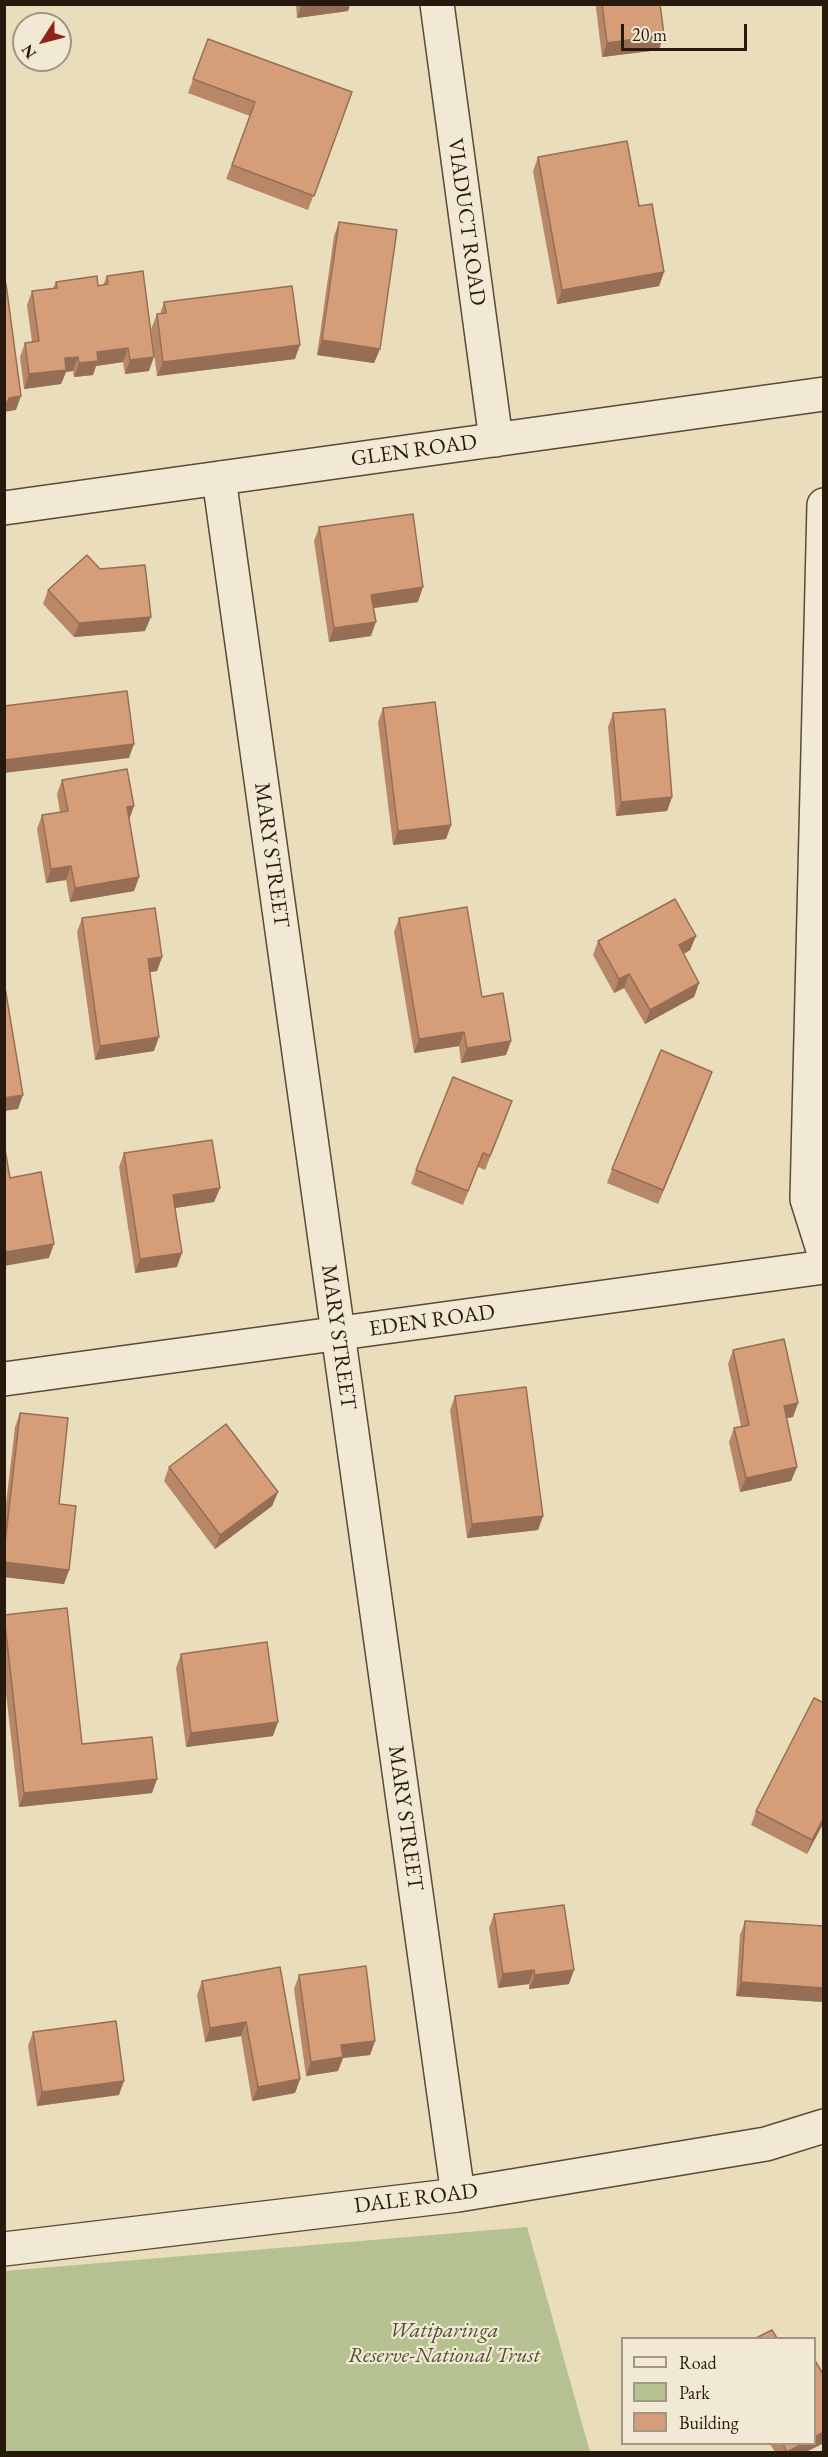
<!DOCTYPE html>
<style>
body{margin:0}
#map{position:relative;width:828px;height:2457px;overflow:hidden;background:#eaddbc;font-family:"EB Garamond",serif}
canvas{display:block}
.frame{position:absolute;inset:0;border:6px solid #271a0c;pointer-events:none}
.legend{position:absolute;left:621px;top:2337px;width:195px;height:108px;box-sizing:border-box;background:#f1e9d3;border:2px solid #a09683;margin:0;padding:8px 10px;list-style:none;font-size:18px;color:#271a0c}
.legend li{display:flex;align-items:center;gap:12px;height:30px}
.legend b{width:30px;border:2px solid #a09683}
.north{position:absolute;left:12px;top:12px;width:60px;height:60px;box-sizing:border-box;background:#f1e9d3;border:2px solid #a09683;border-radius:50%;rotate:234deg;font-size:16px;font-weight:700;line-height:24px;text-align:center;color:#271a0c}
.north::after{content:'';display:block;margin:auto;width:21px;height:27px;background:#8f2418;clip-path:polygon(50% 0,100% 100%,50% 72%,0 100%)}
.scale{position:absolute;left:621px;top:24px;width:126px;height:27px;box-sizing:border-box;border:3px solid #271a0c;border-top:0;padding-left:8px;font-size:18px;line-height:21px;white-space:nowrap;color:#271a0c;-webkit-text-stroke:4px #f1e9d3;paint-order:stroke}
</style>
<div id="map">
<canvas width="828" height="2457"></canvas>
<div class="frame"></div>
<ul class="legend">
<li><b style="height:8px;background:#f1e9d3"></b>Road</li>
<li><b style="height:16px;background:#b6c191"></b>Park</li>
<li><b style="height:16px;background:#d69d79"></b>Building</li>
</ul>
<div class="north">N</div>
<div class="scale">20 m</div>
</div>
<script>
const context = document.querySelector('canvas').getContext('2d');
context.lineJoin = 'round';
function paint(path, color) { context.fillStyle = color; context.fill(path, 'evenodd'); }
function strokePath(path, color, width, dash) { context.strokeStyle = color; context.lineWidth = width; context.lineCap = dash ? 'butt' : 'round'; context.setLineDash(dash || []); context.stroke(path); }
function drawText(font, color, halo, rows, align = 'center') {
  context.font = font + ' "EB Garamond",serif'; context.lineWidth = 4.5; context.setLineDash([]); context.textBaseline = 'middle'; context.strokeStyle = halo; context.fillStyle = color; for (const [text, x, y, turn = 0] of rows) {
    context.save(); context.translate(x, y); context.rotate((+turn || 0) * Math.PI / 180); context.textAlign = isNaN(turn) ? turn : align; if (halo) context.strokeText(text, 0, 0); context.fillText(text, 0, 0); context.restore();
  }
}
paint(new Path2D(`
 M 527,2227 L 590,2452 L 5,2452 L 5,2271 Z`), '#b6c191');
const street = new Path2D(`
 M 437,4 L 496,440
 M 219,478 L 458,2195
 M 824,505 L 807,1199 L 824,1253
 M 4,508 L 824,394
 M 4,1379 L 824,1267
 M 4,2249 L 458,2195 L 766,2144 L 824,2126`);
strokePath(street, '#584b38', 36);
strokePath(street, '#f1e9d3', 33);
paint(new Path2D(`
 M 296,4 L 350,4 L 348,11 L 297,18 Z
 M 597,4 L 660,4 L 659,50 L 602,57 L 596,8 Z
 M 208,39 L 352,92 L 308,210 L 226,179 L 250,116 L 188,93 Z
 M 538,157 L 639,206 L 664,272 L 659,286 L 557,304 L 533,171 Z
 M 339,222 L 380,349 L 374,363 L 317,355 L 334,236 Z
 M 107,276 L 149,371 L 125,374 L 123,362 L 96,366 L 93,375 L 74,377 L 73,371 L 66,372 L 61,384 L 24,389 L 20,357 L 25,343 L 32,342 L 27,305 L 32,291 L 53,288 L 56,282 L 98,286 L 103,285 Z
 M 164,302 L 295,359 L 157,376 L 151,329 L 157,314 L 160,314 Z
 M 319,527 L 418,602 L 373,608 L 371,636 L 329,642 L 314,541 Z
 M 48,590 L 145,631 L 74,637 L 43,604 Z
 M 383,708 L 451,825 L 446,839 L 393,845 L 378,722 Z
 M 613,713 L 672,797 L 667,811 L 616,816 L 608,727 Z
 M 62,780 L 129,819 L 139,877 L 134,891 L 70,902 L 66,880 L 46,883 L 37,829 L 42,815 L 60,812 L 57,794 Z
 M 82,918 L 162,957 L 157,971 L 150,972 L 154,1051 L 95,1060 L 77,932 Z
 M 399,918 L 482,997 L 511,1041 L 506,1055 L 461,1063 L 459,1046 L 414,1053 L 394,932 Z
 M 696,936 L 690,950 L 684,954 L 699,983 L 694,997 L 645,1024 L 624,988 L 614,993 L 593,955 L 598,941 Z
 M 712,1072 L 658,1204 L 607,1183 L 612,1169 Z
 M 507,1115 L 485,1170 L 478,1167 L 463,1205 L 411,1184 L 416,1170 Z
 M 124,1153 L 220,1188 L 214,1202 L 175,1208 L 177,1267 L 135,1273 L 119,1167 Z
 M 733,1350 L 798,1403 L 793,1417 L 786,1418 L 797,1467 L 791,1481 L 740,1492 L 729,1442 L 734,1428 L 741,1426 L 728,1364 Z
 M 455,1396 L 543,1516 L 538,1530 L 467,1538 L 450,1410 Z
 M 20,1413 L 59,1504 L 69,1570 L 64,1584 L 4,1577 L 4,1521 L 15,1427 Z
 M 169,1467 L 278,1492 L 272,1506 L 215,1549 L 164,1481 Z
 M 4,1615 L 82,1744 L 157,1779 L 152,1793 L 19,1807 L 4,1676 Z
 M 181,1654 L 273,1736 L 186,1747 L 176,1668 Z
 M 756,1811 L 824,1822 L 807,1854 L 751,1825 Z
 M 494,1914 L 569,1984 L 529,1989 L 529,1984 L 498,1988 L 489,1928 Z
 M 745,1921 L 824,1926 L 824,2002 L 736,1996 L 740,1935 Z
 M 280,1967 L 300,2079 L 295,2093 L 252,2101 L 241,2036 L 205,2042 L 197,1995 L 202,1981 Z
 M 299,1975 L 375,2041 L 370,2055 L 343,2058 L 338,2071 L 306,2076 L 294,1989 Z
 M 33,2032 L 119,2095 L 37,2106 L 28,2046 Z
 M 770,2444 L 814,2444 L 806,2452 L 775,2452 Z`), '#b88768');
paint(new Path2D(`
 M 302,4 L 350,4 L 348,11 L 297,18 Z
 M 664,35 L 659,50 L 602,57 L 607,43 Z
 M 664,272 L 659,286 L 557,304 L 562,290 Z
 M 322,340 L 380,349 L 374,363 L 317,355 Z
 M 300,345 L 295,359 L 157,376 L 163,362 Z
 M 128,348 L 123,362 L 96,366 L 93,375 L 74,377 L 79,363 L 97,352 Z
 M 78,357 L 73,371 L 66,372 L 61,384 L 24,389 L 29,374 L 65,358 Z
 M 154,357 L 149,371 L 125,374 L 130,360 Z
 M 21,396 L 16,410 L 4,412 L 9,398 Z
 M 423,587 L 418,602 L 366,609 L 371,595 Z
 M 151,617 L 145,631 L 74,637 L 79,623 Z
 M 376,622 L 371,636 L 329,642 L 334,628 Z
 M 134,744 L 129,758 L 4,773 L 4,760 Z
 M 672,797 L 667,811 L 616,816 L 621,802 Z
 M 134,806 L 129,820 L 127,807 Z
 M 451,825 L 446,839 L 393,845 L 398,831 Z
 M 71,866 L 66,880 L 46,883 L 51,869 Z
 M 139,877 L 134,891 L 70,902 L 75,888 Z
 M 696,936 L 690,950 L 674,959 L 679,945 Z
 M 162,957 L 157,971 L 143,973 L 148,959 Z
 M 629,974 L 624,988 L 614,993 L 619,979 Z
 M 699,983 L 694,997 L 645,1024 L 650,1010 Z
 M 464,1032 L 459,1046 L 414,1053 L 419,1039 Z
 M 159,1037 L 154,1051 L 95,1060 L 100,1046 Z
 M 511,1041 L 506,1055 L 461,1063 L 467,1048 Z
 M 712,1072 L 707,1086 L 658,1204 L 663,1190 Z
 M 23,1095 L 18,1109 L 4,1111 L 4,1098 Z
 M 220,1188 L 214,1202 L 168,1209 L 173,1195 Z
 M 54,1244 L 49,1258 L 4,1266 L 4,1256 L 6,1252 Z
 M 182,1253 L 177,1267 L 135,1273 L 140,1259 Z
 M 798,1403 L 793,1417 L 778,1420 L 784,1406 Z
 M 797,1467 L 791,1481 L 740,1492 L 746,1478 Z
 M 278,1492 L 272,1506 L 215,1549 L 220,1535 Z
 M 543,1516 L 538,1530 L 467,1538 L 472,1524 Z
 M 4,1562 L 69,1570 L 64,1584 L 4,1577 Z
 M 278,1722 L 273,1736 L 186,1747 L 191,1733 Z
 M 157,1779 L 152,1793 L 19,1807 L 24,1793 Z
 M 824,1817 L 824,1822 L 807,1854 L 812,1840 Z
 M 534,1970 L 529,1984 L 498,1988 L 503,1974 Z
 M 574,1970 L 569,1984 L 529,1989 L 535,1975 Z
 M 741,1982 L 824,1988 L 824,2002 L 736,1996 Z
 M 246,2022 L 241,2036 L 205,2042 L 210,2028 Z
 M 375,2041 L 370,2055 L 343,2058 L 338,2071 L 306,2076 L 311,2062 L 341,2045 Z
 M 300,2079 L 295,2093 L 252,2101 L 258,2087 Z
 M 124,2081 L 119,2095 L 37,2106 L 42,2092 Z
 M 824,2432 L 824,2443 L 806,2452 L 787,2452 L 802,2444 L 814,2444 L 814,2437 Z`), '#966e55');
const building = new Path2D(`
 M 602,4 L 660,4 L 664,35 L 607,43 Z
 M 208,39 L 352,92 L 314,196 L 232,165 L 255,102 L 193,79 Z
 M 627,141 L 639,206 L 652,204 L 664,272 L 562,290 L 538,157 Z
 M 339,222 L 397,230 L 380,349 L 322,340 Z
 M 143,271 L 154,357 L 130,360 L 128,348 L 97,352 L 98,361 L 79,363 L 78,357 L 65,358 L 66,370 L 29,374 L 25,343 L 39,341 L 32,291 L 57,288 L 56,282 L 97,276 L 98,286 L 108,284 L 107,276 Z
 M 4,284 L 6,284 L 21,396 L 9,398 L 4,410 Z
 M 292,286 L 300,345 L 163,362 L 157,314 L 166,313 L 164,302 Z
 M 413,514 L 423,587 L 371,595 L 376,622 L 334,628 L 319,527 Z
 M 87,555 L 100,569 L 145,565 L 151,617 L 79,623 L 48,590 Z
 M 127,691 L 134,744 L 4,760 L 4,706 Z
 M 435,702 L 451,825 L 398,831 L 383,708 Z
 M 665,709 L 672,797 L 621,802 L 613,713 Z
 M 127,769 L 134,806 L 127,807 L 139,877 L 75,888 L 71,866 L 51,869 L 42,815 L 68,811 L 62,780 Z
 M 675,899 L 696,936 L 679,945 L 699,983 L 650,1010 L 629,974 L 619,979 L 598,941 Z
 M 467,907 L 482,997 L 503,993 L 511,1041 L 467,1048 L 464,1032 L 419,1039 L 399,918 Z
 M 155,908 L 162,957 L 148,959 L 159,1037 L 100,1046 L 82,918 Z
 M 4,981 L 23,1095 L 4,1098 Z
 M 661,1050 L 712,1072 L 663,1190 L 612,1169 Z
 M 453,1077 L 512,1101 L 490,1156 L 483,1153 L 468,1191 L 416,1170 Z
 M 212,1140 L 220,1188 L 173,1195 L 182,1253 L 140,1259 L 124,1153 Z
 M 4,1144 L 10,1178 L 41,1172 L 54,1244 L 6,1252 L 4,1245 Z
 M 784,1339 L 798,1403 L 784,1406 L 797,1467 L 746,1478 L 734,1428 L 749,1425 L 733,1350 Z
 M 526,1387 L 543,1516 L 472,1524 L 455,1396 Z
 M 20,1413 L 68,1418 L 59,1504 L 76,1506 L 69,1570 L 4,1562 L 4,1552 Z
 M 226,1424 L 278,1492 L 220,1535 L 169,1467 Z
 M 67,1608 L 82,1744 L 152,1737 L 157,1779 L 24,1793 L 4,1615 Z
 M 267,1642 L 278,1722 L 191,1733 L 181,1654 Z
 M 814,1698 L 824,1703 L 824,1817 L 812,1840 L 756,1811 Z
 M 564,1905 L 574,1970 L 535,1975 L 534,1970 L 503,1974 L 494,1914 Z
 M 745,1921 L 824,1926 L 824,1988 L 741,1982 Z
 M 366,1966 L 375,2041 L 341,2045 L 343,2057 L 311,2062 L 299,1975 Z
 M 280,1967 L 300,2079 L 258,2087 L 246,2022 L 210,2028 L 202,1981 Z
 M 116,2021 L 124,2081 L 42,2092 L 33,2032 Z
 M 772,2330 L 777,2338 L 756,2338 Z
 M 814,2359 L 824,2376 L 824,2432 L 814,2437 Z
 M 783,2444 L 802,2444 L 787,2452 Z`);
paint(building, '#d69d79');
strokePath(building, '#966e55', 1.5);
drawText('22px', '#271a0c', '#f1e9d3', [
 ["VIADUCT ROAD",466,222,82],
 ["GLEN ROAD",414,451,-8],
 ["MARY STREET",271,855,82],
 ["EDEN ROAD",432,1321,-8],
 ["MARY STREET",338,1337,82],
 ["MARY STREET",405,1818,82],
 ["DALE ROAD",416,2199,-7]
]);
drawText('italic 22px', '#524c34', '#f1e9d3', [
 ["Watiparinga",444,2331],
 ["Reserve-National Trust",444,2356]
]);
</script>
